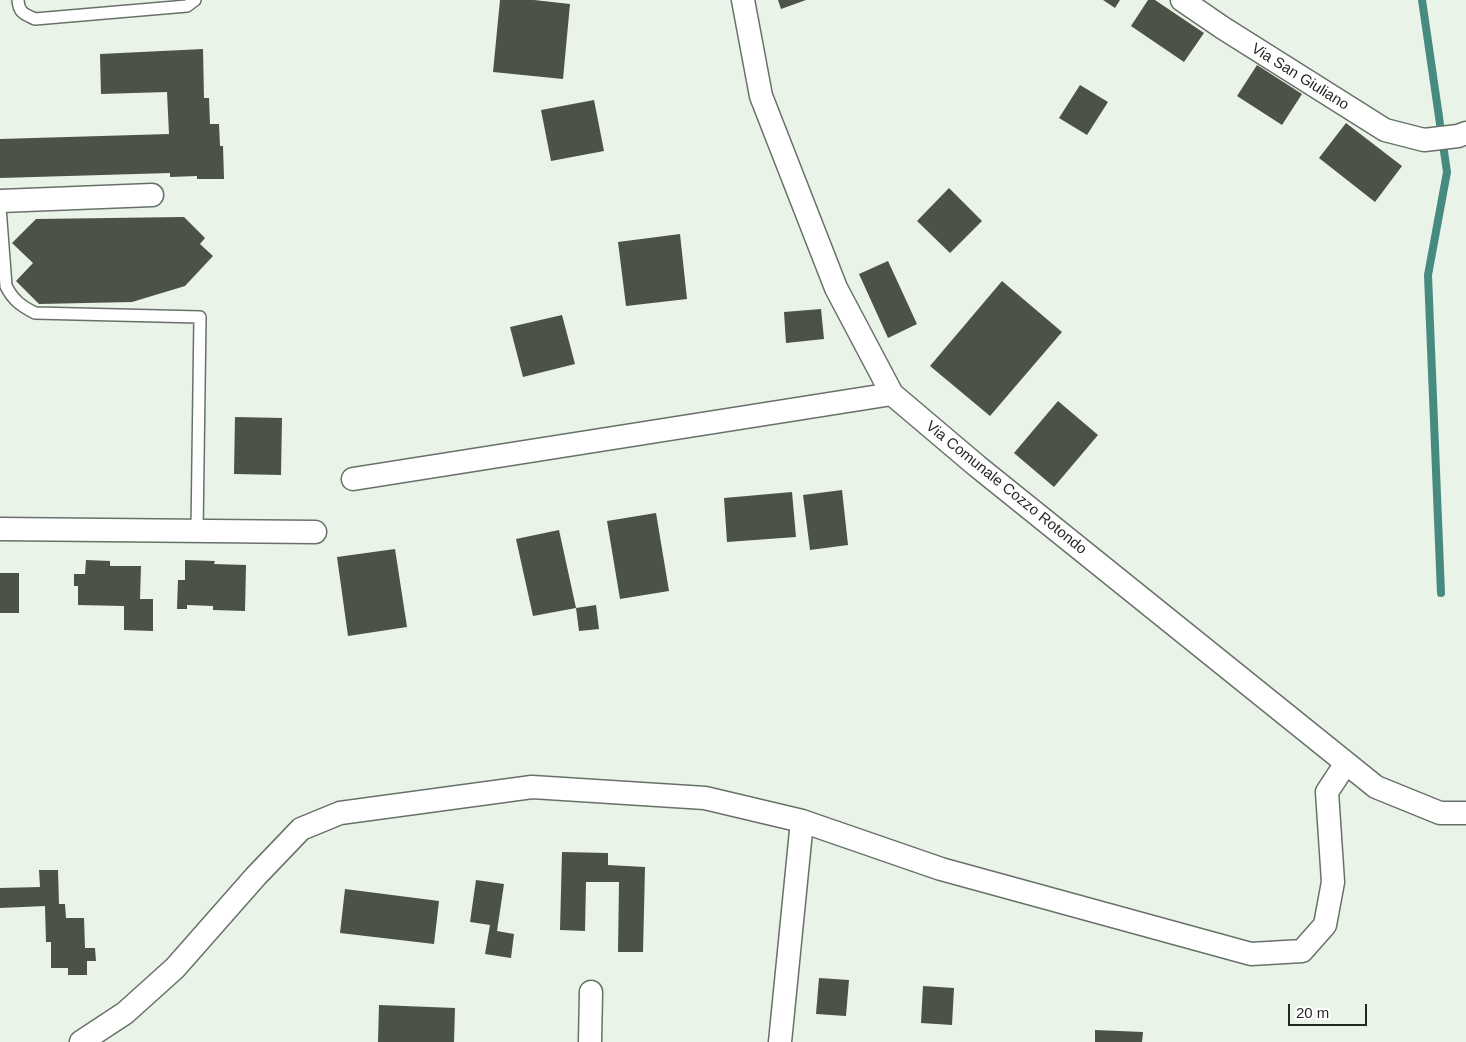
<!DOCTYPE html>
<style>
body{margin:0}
#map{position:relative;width:1466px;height:1042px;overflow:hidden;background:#e9f3e8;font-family:Arial,sans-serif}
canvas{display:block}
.scale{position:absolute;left:1288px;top:1004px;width:79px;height:22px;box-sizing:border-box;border:2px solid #242824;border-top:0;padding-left:6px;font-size:15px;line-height:18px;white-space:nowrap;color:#242824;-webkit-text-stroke:4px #fff;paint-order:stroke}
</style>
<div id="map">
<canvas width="1466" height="1042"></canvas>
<div class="scale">20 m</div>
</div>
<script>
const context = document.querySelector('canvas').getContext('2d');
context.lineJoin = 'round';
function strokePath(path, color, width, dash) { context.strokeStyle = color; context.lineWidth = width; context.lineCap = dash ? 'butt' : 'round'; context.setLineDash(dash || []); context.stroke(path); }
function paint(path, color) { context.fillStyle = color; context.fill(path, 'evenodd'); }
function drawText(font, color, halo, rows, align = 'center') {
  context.font = font + ' Arial,sans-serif'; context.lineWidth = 5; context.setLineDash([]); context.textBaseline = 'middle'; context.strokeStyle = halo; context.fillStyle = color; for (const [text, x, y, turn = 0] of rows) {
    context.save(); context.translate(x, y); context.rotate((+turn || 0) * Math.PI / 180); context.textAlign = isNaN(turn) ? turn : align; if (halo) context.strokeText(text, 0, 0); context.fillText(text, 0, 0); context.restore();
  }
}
strokePath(new Path2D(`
 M 1422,0 L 1447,172 L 1428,275 L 1441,593`), '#478b80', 8);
paint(new Path2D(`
 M 500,0 L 534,0 L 570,4 L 563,79 L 493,72 Z
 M 778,0 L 806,0 L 781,9 Z
 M 1103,0 L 1120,0 L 1115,8 Z
 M 1148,0 L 1155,0 L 1204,33 L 1184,62 L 1131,26 Z
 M 203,49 L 204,98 L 209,98 L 210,124 L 219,124 L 220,146 L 223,146 L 224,179 L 197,179 L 197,176 L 170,177 L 170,173 L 0,178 L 0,139 L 169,134 L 167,92 L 101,94 L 100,54 Z
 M 1257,65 L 1302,94 L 1282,125 L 1237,96 Z
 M 1080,85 L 1108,102 L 1087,135 L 1059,118 Z
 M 594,100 L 604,151 L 551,161 L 541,110 Z
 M 1346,123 L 1402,166 L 1375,202 L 1319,158 Z
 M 949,188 L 982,221 L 950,253 L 917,221 Z
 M 184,217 L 205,238 L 200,244 L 213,256 L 185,286 L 132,302 L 39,304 L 16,281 L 33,263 L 12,243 L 36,219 Z
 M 680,234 L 687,299 L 626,306 L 618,242 Z
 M 888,261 L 917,324 L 888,338 L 859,274 Z
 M 1002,281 L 1062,332 L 990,416 L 930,366 Z
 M 821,309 L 824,339 L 786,343 L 784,312 Z
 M 562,315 L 575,364 L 523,377 L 510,327 Z
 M 1058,401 L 1098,435 L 1054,487 L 1014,453 Z
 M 235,417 L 282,418 L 281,475 L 234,474 Z
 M 842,490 L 848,545 L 810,550 L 803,495 Z
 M 792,492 L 796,537 L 727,542 L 724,498 Z
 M 656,513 L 669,591 L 620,599 L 607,521 Z
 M 559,530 L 576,608 L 596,605 L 599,629 L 579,631 L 576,608 L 533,616 L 516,539 Z
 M 395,549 L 407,627 L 348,636 L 337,557 Z
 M 86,560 L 110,561 L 110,566 L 141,566 L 140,599 L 153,599 L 153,631 L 124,630 L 124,606 L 78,605 L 78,586 L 74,586 L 74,574 L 85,574 Z
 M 185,560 L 215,561 L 214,564 L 246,565 L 245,611 L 213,610 L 213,606 L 187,605 L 187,609 L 177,609 L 178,580 L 185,580 Z
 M 0,573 L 19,573 L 19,613 L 0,613 Z
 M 562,852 L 608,853 L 608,865 L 645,867 L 643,952 L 618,952 L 619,882 L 586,882 L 585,931 L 560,930 Z
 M 39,870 L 58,870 L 59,904 L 65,904 L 66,918 L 84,918 L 85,948 L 95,948 L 96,961 L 87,961 L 87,975 L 68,975 L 68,968 L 51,968 L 51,942 L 46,942 L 45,906 L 0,908 L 0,888 L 40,887 Z
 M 476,880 L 504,884 L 497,931 L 514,934 L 511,958 L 485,954 L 490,925 L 470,922 Z
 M 345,889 L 439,901 L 434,944 L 340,933 Z
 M 819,978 L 849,980 L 846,1016 L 816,1014 Z
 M 923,986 L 954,988 L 952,1025 L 921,1023 Z
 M 379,1005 L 455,1008 L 454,1042 L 378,1042 Z
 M 1095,1030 L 1143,1032 L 1142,1042 L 1095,1042 Z`), '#4d5247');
const lane = new Path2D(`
 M 18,0 C 19,13 24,14 35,19 L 187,6 L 195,0
 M 0,207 L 6,286 C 13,300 21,306 35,313 L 200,317 L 197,531`);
const street = new Path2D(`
 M 743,0 L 761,96 L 836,288 L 892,394 L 977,466 L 1376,787 L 1440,813 L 1466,813
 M 1182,0 L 1223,28 L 1385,130 L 1424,140 L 1458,136 L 1466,133
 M 0,201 L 152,195
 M 353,479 L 892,394
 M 0,529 L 315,532
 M 81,1042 L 125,1013 L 175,968 L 256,876 L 301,829 L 340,813 L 532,787 L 705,798 L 802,821 L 941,869 L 1251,954 L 1302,951 L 1325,925 L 1333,882 L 1327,792 L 1346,763
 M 590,1042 L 591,992
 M 780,1042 L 802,821`);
strokePath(lane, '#687168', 14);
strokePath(street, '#687168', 25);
strokePath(lane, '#fff', 11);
strokePath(street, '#fff', 22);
drawText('15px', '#242824', '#fff', [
 ["Via San Giuliano",1300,77,32],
 ["Via Comunale Cozzo Rotondo",1006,488,39]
]);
</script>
